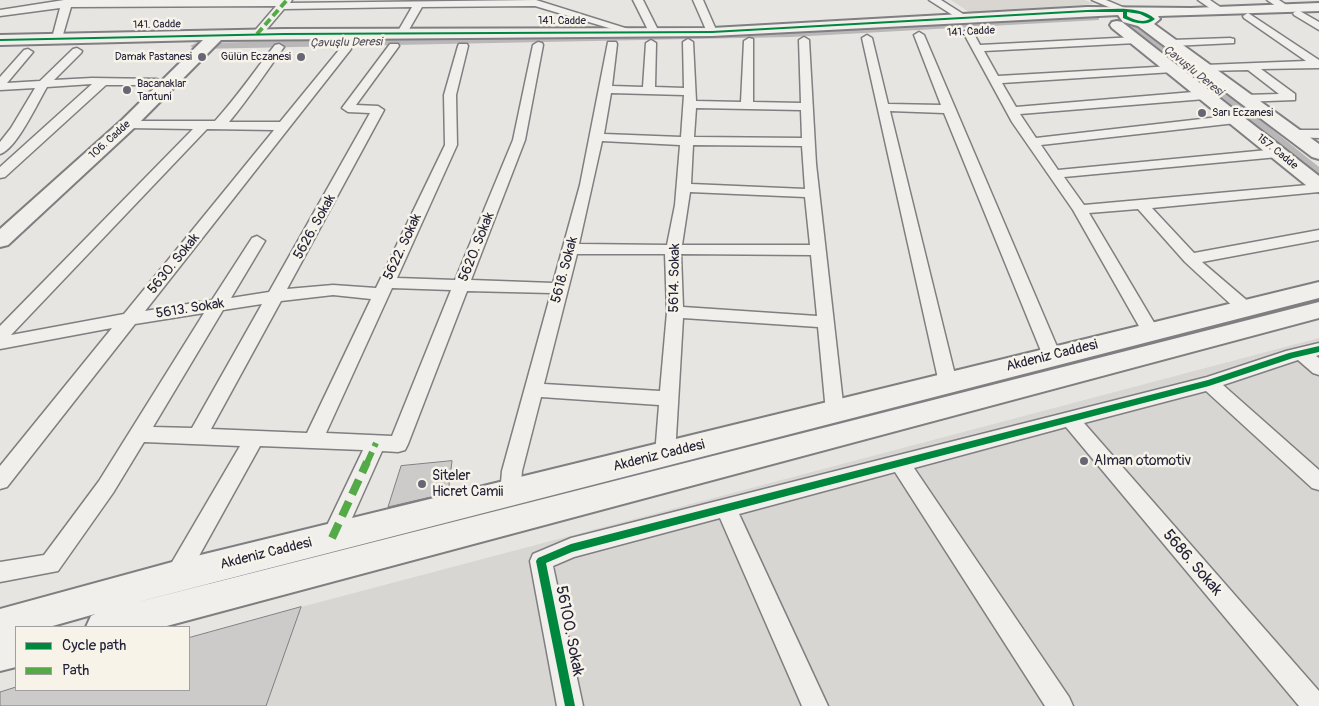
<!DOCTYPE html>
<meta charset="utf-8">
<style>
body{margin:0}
#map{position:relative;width:1319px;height:706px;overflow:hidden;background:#e7e5e1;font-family:Pangolin,sans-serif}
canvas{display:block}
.legend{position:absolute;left:15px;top:626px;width:175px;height:65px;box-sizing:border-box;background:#f7f3e8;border:1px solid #a29fa3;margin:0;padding:6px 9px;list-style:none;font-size:15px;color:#22223b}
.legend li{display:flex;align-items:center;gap:10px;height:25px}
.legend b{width:25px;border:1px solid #a29fa3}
</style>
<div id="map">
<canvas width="1319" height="706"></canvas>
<ul class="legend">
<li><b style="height:6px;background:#00873e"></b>Cycle path</li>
<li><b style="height:6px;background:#53aa46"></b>Path</li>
</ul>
</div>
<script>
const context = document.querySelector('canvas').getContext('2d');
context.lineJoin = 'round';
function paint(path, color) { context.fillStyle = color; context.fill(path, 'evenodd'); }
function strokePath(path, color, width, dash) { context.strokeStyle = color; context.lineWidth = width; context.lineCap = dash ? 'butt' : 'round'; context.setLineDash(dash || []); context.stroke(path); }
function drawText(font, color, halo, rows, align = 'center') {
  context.font = font + ' Pangolin,sans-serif'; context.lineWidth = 5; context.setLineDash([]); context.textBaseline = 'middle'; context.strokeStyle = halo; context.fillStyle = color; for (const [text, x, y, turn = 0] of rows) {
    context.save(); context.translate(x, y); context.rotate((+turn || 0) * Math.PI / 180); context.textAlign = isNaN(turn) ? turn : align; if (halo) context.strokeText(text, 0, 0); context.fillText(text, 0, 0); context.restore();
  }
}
paint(new Path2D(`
 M 1319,338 L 1319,706 L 266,706 L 301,607 Z`), '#d8d6d3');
paint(new Path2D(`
 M 951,0 L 1085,0 L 1094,4 L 972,14 Z`), '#d9d6d2');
paint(new Path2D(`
 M 1095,15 L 1099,16 L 1099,20 L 791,37 L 196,49 L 190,46 L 196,43 L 791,31 Z
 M 1135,25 L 1162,41 L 1319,167 L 1319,178 L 1314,177 L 1154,45 L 1131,30 L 1129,28 Z`), '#bab7b8');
const building = new Path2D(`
 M 452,461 L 448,493 L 388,507 L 401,466 Z
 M 301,607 L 266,706 L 0,706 L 0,692 L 16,687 L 16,690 L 189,690 L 189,638 Z`);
paint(building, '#cdcbc9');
strokePath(building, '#7f7e81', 1);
const street = new Path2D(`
 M 64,0 L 292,0 L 290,3 L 536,0 L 638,32 L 633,35 L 629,34 L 535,6 L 422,7 L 407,33 L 402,36 L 397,33 L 412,7 L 284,9 L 261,36 L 257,37 L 252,34 L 276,6 L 71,7 L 62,38 L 57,41 L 52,38 L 60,8 L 0,16 L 0,10 Z
 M 633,0 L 643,0 L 659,32 L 658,34 L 650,34 Z
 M 693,0 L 703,0 L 717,32 L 716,34 L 708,34 L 707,32 Z
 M 929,0 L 941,0 L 971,19 L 962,21 Z
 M 1092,0 L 1106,0 L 1132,11 L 1123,13 Z
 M 1198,0 L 1210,0 L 1226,11 L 1217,13 Z
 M 1267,0 L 1279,0 L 1291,8 L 1282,10 Z
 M 1298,10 L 1319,22 L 1319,30 L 1294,15 L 1293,13 Z
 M 1248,13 L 1319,60 L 1319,68 L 1261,69 L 1295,94 L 1295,100 L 1241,102 L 1241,96 L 1245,95 L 1279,94 L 1248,70 L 1205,71 L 1199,68 L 1205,65 L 1306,61 L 1244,18 L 1243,16 Z
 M 968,29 L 972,30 L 980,45 L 1136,37 L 1141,40 L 1136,43 L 984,51 L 998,76 L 1173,66 L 1179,69 L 1173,72 L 1002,83 L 1016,107 L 1205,91 L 1211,95 L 1205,99 L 1020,114 L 1036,138 L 1236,115 L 1242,119 L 1236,123 L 1041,145 L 1058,170 L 1278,149 L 1285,153 L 1278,157 L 1064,177 L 1084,205 L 1319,184 L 1319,192 L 1152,208 L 1194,253 L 1319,230 L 1319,240 L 1202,262 L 1250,303 L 1252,307 L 1250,311 L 1238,311 L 1185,262 L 1138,209 L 1089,213 L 1159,331 L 1156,335 L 1144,335 L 1073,210 L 1012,122 L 963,32 Z
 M 919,32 L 924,35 L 1061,356 L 1058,360 L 1052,362 L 1046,360 L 1043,356 L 944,113 L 890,111 L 957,383 L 954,388 L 948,390 L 942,388 L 939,383 L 862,38 L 867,35 L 872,38 L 888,104 L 941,105 L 914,35 Z
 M 804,37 L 809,40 L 816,164 L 844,412 L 842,417 L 835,419 L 828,417 L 826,412 L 818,327 L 683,318 L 675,455 L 672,461 L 665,463 L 658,461 L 655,455 L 659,405 L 541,397 L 522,471 L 520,494 L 517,500 L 510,503 L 503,500 L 500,494 L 502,471 L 551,293 L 467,291 L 408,444 L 405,450 L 398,452 L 382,451 L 340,545 L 332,548 L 324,545 L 321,538 L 363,450 L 260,446 L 184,583 L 176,586 L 168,583 L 165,576 L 168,569 L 240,446 L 144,442 L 113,493 L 58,571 L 0,582 L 0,562 L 44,555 L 99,481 L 204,313 L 135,324 L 7,487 L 0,489 L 0,466 L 112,328 L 0,349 L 0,326 L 193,129 L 128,128 L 122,124 L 124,121 L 215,121 C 237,97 255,70 275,45 L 279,44 L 284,47 C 266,72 249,98 229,122 L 280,122 L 343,45 L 351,45 L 351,49 L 145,311 L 212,300 L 252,238 L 257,236 L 265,241 L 231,298 L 269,292 L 370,113 L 348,112 L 342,108 L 390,44 L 398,44 L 399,46 L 356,105 L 378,106 L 384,110 L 287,289 L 333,285 L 376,288 L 445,145 L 444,95 L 458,46 L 459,44 L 467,44 L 468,46 L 456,95 L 457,145 L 397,278 L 455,280 L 513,140 L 533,45 L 538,42 L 542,43 L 543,45 L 525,140 L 471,280 L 553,283 L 580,185 L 608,42 L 616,42 L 617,44 L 612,86 L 643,87 L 646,43 L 651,40 L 656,43 L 655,87 L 684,88 L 683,42 L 688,39 L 693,42 L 696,101 L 741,102 L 744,41 L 749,38 L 753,39 L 753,102 L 801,103 L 799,40 ZM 611,93 L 684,95 L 681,137 L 604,134 ZM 696,108 L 801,110 L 802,138 L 694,137 ZM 207,129 L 274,130 L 124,314 L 11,335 ZM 602,141 L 680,145 L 675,205 L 667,245 L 579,244 ZM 693,145 L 802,146 L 805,189 L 691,184 ZM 690,192 L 805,197 L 810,245 L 682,245 ZM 577,254 L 665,254 L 667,312 L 660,391 L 544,384 ZM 681,254 L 811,255 L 817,316 L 683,307 ZM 392,288 L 451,290 L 392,436 L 326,433 ZM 333,295 L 371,299 L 307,433 L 211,429 L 281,301 ZM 262,304 L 192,428 L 153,427 L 223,310 Z
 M 1230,38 L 1234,39 L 1234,43 L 1172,46 L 1167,43 L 1172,40 Z
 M 77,48 L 82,51 L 81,53 L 54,80 L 92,78 L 157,79 L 163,82 L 157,85 L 106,85 L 5,177 L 0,178 L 0,167 L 92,84 L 47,87 C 38,102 16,150 0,154 L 0,142 L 11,128 L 35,88 L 0,90 L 0,77 L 24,50 L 28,49 L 33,52 L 7,83 L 40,81 L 73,49 Z
 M 1294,130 L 1319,130 L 1319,138 L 1290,137 L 1288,134 L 1290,131 Z
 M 1319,343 L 1319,355 L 1316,356 L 1319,358 L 1319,375 L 1313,373 L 1298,360 L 1223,385 L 1319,470 L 1319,490 L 1312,488 L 1206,391 L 1084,423 L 1319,691 L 1319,706 L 1299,706 L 1066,427 L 914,468 L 1069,697 L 1073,706 L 1045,706 L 895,472 L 739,514 L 828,706 L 802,706 L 720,518 L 574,557 L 553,566 L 583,706 L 557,706 L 530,561 L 533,554 L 571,538 L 1207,377 L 1286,351 Z`);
const secondary = new Path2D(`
 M 1319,3 L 1319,11 L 1158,16 L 1160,19 L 1154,24 L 1319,144 L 1319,159 L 1312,157 L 1138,26 L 1123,22 L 1118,15 L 712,36 L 221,40 L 134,128 L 8,245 L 0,247 L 0,229 L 122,120 L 203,40 L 0,45 L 0,35 L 284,29 L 712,28 L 1087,7 L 1191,8 Z
 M 1117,21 L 1122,22 L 1319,176 L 1319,192 L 1312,190 L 1112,28 L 1110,25 L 1112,22 Z
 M 1319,282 L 1319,298 L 130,604 L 1319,302 L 1319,318 L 163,627 L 86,627 L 91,616 L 95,614 L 49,627 L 16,627 L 16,667 L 0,671 L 0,609 L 176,561 Z`);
strokePath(street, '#7f7e81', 3);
strokePath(secondary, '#7f7e81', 4);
paint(street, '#f0efeb');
paint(secondary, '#f0efeb');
strokePath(new Path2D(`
 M 257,34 L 287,0`), '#53aa46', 4, [8, 4]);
strokePath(new Path2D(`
 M 367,463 L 376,443`), '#53aa46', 6, [12, 6]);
strokePath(new Path2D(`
 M 332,538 L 367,462`), '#53aa46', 8, [16, 8]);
paint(new Path2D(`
 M 1087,10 C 1108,10 1138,4 1155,19 C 1146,27 1134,23 1123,18 L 1123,12 L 1087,12 L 712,33 L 284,35 L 0,41 L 0,39 L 284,33 L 712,31 ZM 1127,12 L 1140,14 L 1150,19 C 1142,23 1135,20 1127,16 Z
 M 1319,346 L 1319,352 L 1293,358 L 1209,386 L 572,552 L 546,563 L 575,706 L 565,706 L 536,561 L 538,558 L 571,544 L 1208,380 L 1289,353 Z`), '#00873e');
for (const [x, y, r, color] of [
 [202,57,5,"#676675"],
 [301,57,5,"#676675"],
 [127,90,5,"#676675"],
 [1202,113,5,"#676675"],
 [1084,461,5,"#676675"],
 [422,484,5,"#676675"]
]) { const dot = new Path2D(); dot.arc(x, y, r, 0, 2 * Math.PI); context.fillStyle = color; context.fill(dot); strokePath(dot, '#f7f3e8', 2); }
drawText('11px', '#22223b', '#f7f3e8', [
 ["141. Cadde",562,21],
 ["141. Cadde",157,25,-1],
 ["141. Cadde",971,32,-3],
 ["106. Cadde",110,140,-42],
 ["157. Cadde",1277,152,39]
]);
drawText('11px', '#22223b', '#f7f3e8', [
 ["Damak Pastanesi",192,57],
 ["Gülün Eczanesi",291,57],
 ["Bacanaklar",137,84,"left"],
 ["Tantuni",137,97,"left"],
 ["Sarı Eczanesi",1212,113,"left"]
], 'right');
drawText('italic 12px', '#504f60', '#f7f3e8', [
 ["Çavuşlu Deresi",346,43,-1],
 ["Çavuşlu Deresi",1193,71,39]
]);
drawText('14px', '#22223b', '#f7f3e8', [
 ["5626. Sokak",315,227,-61],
 ["5622. Sokak",403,247,-65],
 ["5620. Sokak",477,247,-68],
 ["5630. Sokak",174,264,-51],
 ["5618. Sokak",565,270,-75],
 ["5614. Sokak",675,278,-89],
 ["5613. Sokak",190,309,-9],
 ["Akdeniz Caddesi",1052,356,-14],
 ["Akdeniz Caddesi",659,456,-14],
 ["Akdeniz Caddesi",266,554,-14]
]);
drawText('14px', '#22223b', '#f7f3e8', [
 ["Alman otomotiv",1094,461],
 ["Siteler",432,476],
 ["Hicret Camii",432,492]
], 'left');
drawText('16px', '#22223b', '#f7f3e8', [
 ["5686. Sokak",1192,563,49],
 ["56100. Sokak",569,631,79]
]);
</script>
